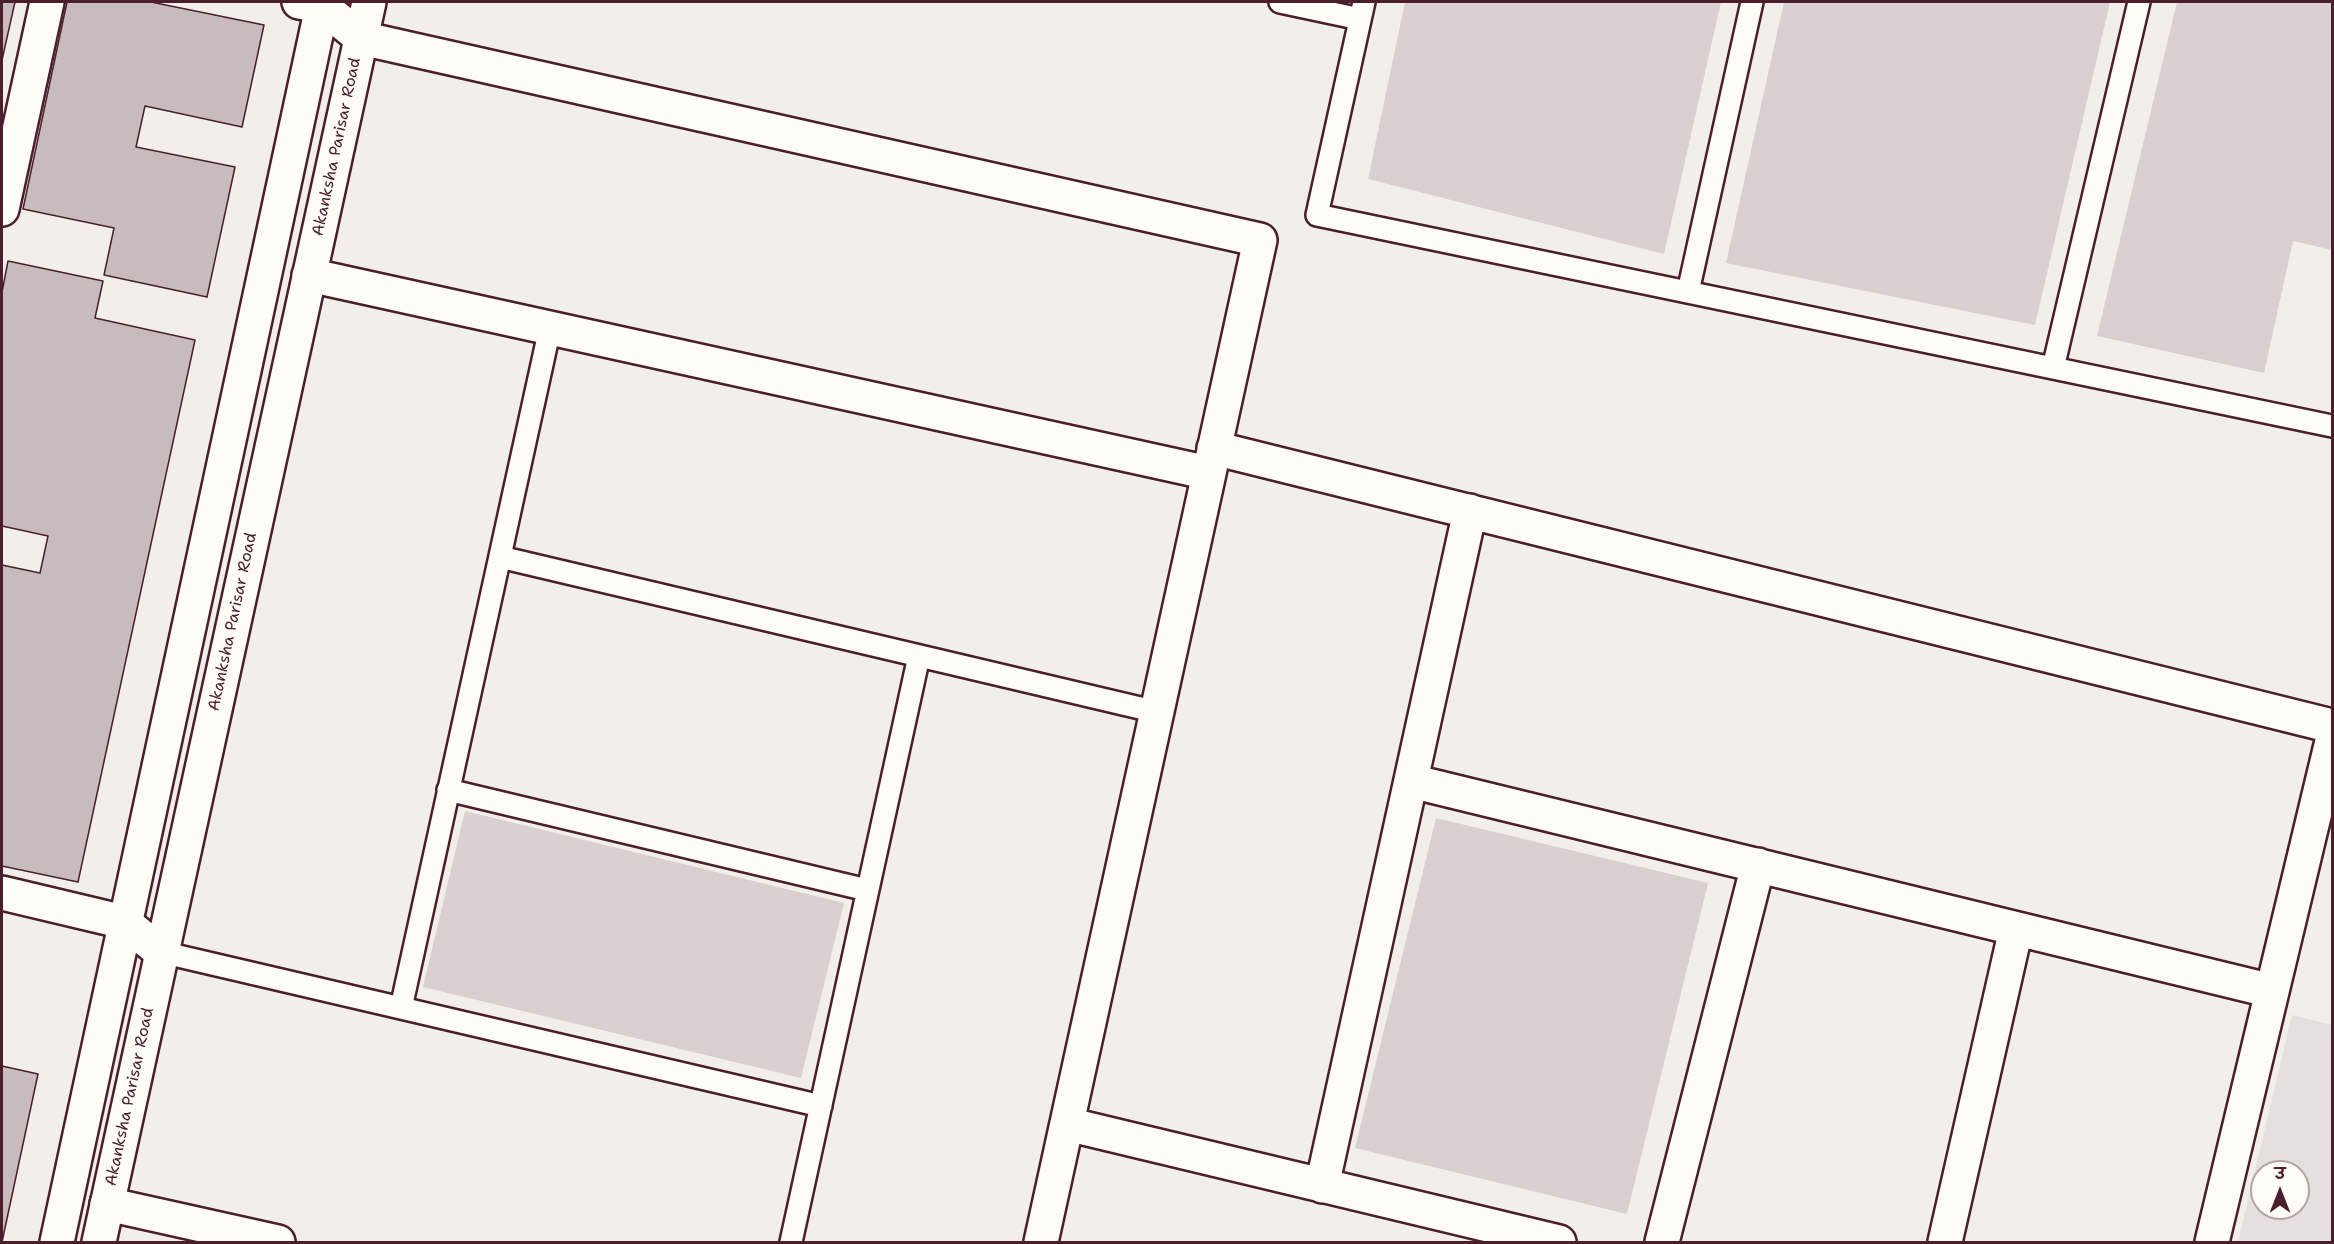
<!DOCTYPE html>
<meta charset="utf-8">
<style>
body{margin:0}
#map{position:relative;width:2334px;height:1244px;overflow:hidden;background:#f2efeb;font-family:"Shantell Sans","Playpen Sans Deva",sans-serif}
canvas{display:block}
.frame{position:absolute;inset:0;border:3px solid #4a1f2b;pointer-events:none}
.north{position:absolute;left:2250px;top:1160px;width:60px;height:60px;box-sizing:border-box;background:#fdfcf7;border:2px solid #b5a4a5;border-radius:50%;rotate:0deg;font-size:16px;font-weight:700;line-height:24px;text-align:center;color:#4a1f2b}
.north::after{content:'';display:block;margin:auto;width:21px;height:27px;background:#4a1f2b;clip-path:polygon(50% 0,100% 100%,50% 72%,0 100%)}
</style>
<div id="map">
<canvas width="2334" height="1244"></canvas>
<div class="frame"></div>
<div class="north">उ</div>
</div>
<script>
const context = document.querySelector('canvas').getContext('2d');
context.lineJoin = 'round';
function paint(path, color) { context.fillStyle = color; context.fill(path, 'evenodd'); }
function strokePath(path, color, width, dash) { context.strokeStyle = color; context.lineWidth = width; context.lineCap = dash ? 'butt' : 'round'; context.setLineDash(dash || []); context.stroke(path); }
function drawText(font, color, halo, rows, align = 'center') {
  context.font = font + ' "Shantell Sans",sans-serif'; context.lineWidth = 5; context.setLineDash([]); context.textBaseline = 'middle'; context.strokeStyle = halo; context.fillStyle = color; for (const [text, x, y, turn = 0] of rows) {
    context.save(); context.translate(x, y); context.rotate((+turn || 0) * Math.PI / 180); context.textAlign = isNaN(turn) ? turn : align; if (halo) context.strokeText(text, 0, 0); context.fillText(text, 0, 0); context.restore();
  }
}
paint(new Path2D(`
 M 2292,1015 L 2332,1025 L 2332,1242 L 2238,1242 ZM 2262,1172 L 2298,1172 L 2298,1208 L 2262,1208 Z`), '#e5dfdd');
paint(new Path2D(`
 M 1405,2 L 1721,2 L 1664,254 L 1368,179 Z
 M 1784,2 L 2110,2 L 2035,325 L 1726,263 Z
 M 2177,2 L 2332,2 L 2332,250 L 2293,241 L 2264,373 L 2097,336 Z
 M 465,811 L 844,903 L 801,1078 L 423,987 Z
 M 1436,818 L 1708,883 L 1627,1214 L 1355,1148 Z`), '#d9d0cf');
const building = new Path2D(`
 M 2,2 L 15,2 L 2,60 Z
 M 67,2 L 151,2 L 264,25 L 242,127 L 145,106 L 136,147 L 235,167 L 207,297 L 104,275 L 114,228 L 23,209 Z
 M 8,261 L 103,281 L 95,318 L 195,340 L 78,882 L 2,866 L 2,565 L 40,573 L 48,536 L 2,526 L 2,292 Z
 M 2,1066 L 38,1074 L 2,1242 Z`);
paint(building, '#c8bbbb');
strokePath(building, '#4a1f2b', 1.5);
const service = new Path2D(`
 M 1280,2 L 1360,19
 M 1364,2 L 1317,215 L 2332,426
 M 1688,292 L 1752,2
 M 2053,368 L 2139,2
 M 500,557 L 1157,712
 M 448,790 L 867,890
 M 161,952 L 821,1106
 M 401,1008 L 550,328
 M 791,1242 L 919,656`);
const minor = new Path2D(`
 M 299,2 L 322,6 L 361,38 L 1260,240 L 1041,1242
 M 2,209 L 47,2
 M 309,275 L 1209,473
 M 1214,448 L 2332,726
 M 1411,781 L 2272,991
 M 2,893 L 124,922 L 161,952
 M 1067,1124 L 1559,1242
 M 1322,1186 L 1470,511
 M 107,1204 L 278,1242
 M 1662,1242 L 1758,865
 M 1945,1242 L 2016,929
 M 2212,1242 L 2332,741`);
const tertiary = new Path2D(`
 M 57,1242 L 323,2
 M 99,1242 L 369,2`);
strokePath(service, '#4a1f2b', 26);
strokePath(minor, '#4a1f2b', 38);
strokePath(tertiary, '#4a1f2b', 38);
strokePath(service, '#fdfcf7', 21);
strokePath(minor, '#fdfcf7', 33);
strokePath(tertiary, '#fdfcf7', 33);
drawText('16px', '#4a1f2b', '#fdfcf7', [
 ["Akanksha Parisar Road",337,147,-78],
 ["Akanksha Parisar Road",233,622,-78],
 ["Akanksha Parisar Road",130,1097,-78]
]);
</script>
